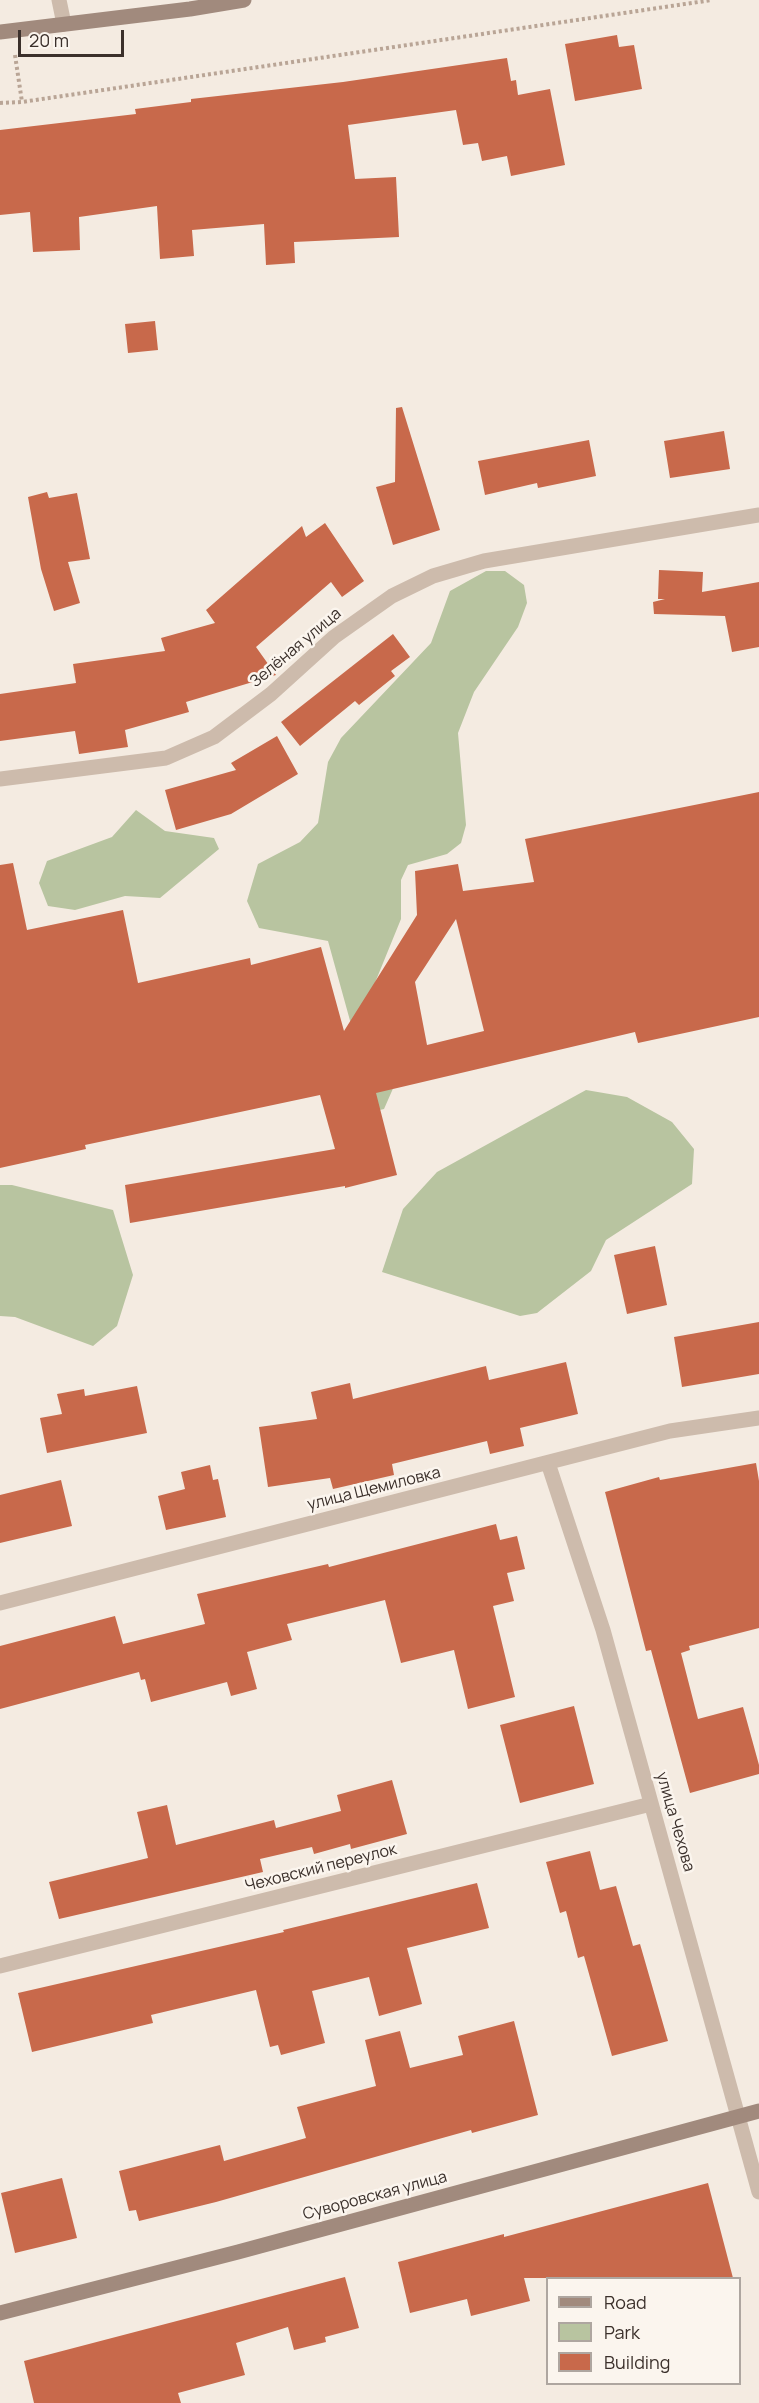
<!DOCTYPE html>
<meta charset="utf-8">
<style>
body{margin:0}
#map{position:relative;width:759px;height:2403px;overflow:hidden;background:#f4ebe1;font-family:Manrope,sans-serif}
canvas{display:block}
.legend{position:absolute;left:546px;top:2277px;width:195px;height:108px;box-sizing:border-box;background:#fbf5ee;border:2px solid #aea6a0;margin:0;padding:8px 10px;list-style:none;font-size:18px;color:#3b302b}
.legend li{display:flex;align-items:center;gap:12px;height:30px}
.legend b{width:30px;border:2px solid #aea6a0}
.scale{position:absolute;left:18px;top:30px;width:106px;height:27px;box-sizing:border-box;border:3px solid #3b302b;border-top:0;padding-left:8px;font-size:18px;line-height:21px;white-space:nowrap;color:#3b302b;-webkit-text-stroke:4px #fbf5ee;paint-order:stroke}
</style>
<div id="map">
<canvas width="759" height="2403"></canvas>
<ul class="legend">
<li><b style="height:8px;background:#a18a7d"></b>Road</li>
<li><b style="height:16px;background:#b8c4a0"></b>Park</li>
<li><b style="height:16px;background:#c8694b"></b>Building</li>
</ul>
<div class="scale">20 m</div>
</div>
<script>
const context = document.querySelector('canvas').getContext('2d');
context.lineJoin = 'round';
function paint(path, color) { context.fillStyle = color; context.fill(path, 'evenodd'); }
function strokePath(path, color, width, dash) { context.strokeStyle = color; context.lineWidth = width; context.lineCap = dash ? 'butt' : 'round'; context.setLineDash(dash || []); context.stroke(path); }
function drawText(font, color, halo, rows, align = 'center') {
  context.font = font + ' Manrope,sans-serif'; context.lineWidth = 5; context.setLineDash([]); context.textBaseline = 'middle'; context.strokeStyle = halo; context.fillStyle = color; for (const [text, x, y, turn = 0] of rows) {
    context.save(); context.translate(x, y); context.rotate((+turn || 0) * Math.PI / 180); context.textAlign = isNaN(turn) ? turn : align; if (halo) context.strokeText(text, 0, 0); context.fillText(text, 0, 0); context.restore();
  }
}
paint(new Path2D(`
 M 486,571 L 505,571 L 524,585 L 527,603 L 518,627 L 474,692 L 458,733 L 466,825 L 461,843 L 447,854 L 408,865 L 401,880 L 401,919 L 372,990 L 395,1084 L 384,1109 L 375,1111 L 328,941 L 259,928 L 247,901 L 258,864 L 300,842 L 318,823 L 328,762 L 341,738 L 431,643 L 450,591 Z
 M 136,810 L 165,831 L 214,838 L 219,849 L 160,898 L 125,896 L 75,910 L 48,906 L 39,883 L 47,861 L 112,837 Z
 M 586,1090 L 627,1097 L 672,1122 L 694,1149 L 692,1184 L 606,1240 L 591,1271 L 537,1313 L 520,1316 L 382,1272 L 403,1209 L 437,1172 Z
 M 0,1185 L 12,1185 L 113,1210 L 133,1275 L 117,1326 L 93,1346 L 15,1317 L 0,1316 Z`), '#b8c4a0');
paint(new Path2D(`
 M 617,35 L 619,47 L 634,45 L 642,89 L 575,101 L 565,44 Z
 M 507,58 L 511,81 L 516,80 L 518,95 L 550,89 L 565,165 L 511,176 L 507,156 L 482,161 L 478,143 L 463,145 L 456,110 L 348,125 L 355,179 L 396,177 L 399,237 L 294,242 L 295,263 L 266,265 L 264,224 L 192,230 L 194,256 L 160,259 L 157,206 L 79,217 L 80,250 L 33,252 L 30,212 L 0,215 L 0,130 L 136,114 L 135,109 L 191,102 L 191,99 L 343,82 Z
 M 155,321 L 158,350 L 128,353 L 125,324 Z
 M 402,407 L 440,530 L 393,545 L 376,487 L 395,482 L 396,408 Z
 M 724,431 L 730,469 L 670,478 L 664,441 Z
 M 589,440 L 596,476 L 538,488 L 537,483 L 485,495 L 478,461 Z
 M 47,492 L 49,498 L 77,493 L 90,559 L 68,562 L 80,603 L 54,611 L 41,569 L 28,497 Z
 M 325,523 L 364,581 L 342,597 L 331,582 L 256,647 L 276,675 L 186,702 L 189,712 L 125,730 L 128,747 L 79,754 L 75,731 L 0,741 L 0,694 L 76,683 L 73,664 L 165,651 L 161,638 L 215,623 L 206,610 L 302,526 L 306,537 Z
 M 659,570 L 703,572 L 702,592 L 759,582 L 759,647 L 732,652 L 725,616 L 654,614 L 653,602 L 665,599 L 658,599 Z
 M 393,634 L 410,657 L 391,671 L 395,676 L 359,705 L 355,701 L 300,746 L 281,722 Z
 M 277,736 L 298,774 L 231,814 L 176,830 L 165,790 L 236,770 L 231,763 Z
 M 759,792 L 759,1017 L 638,1043 L 635,1032 L 376,1093 L 397,1175 L 345,1188 L 345,1186 L 130,1223 L 125,1185 L 335,1149 L 320,1095 L 85,1145 L 86,1149 L 0,1168 L 0,865 L 13,863 L 27,930 L 123,910 L 138,983 L 250,958 L 251,965 L 321,947 L 344,1031 L 417,915 L 415,871 L 458,864 L 463,891 L 534,882 L 525,839 ZM 456,919 L 484,1031 L 427,1045 L 415,982 Z
 M 655,1246 L 667,1305 L 627,1314 L 614,1255 Z
 M 759,1322 L 759,1374 L 682,1387 L 674,1337 Z
 M 566,1362 L 578,1414 L 520,1428 L 524,1446 L 490,1454 L 487,1441 L 392,1464 L 394,1475 L 333,1489 L 330,1478 L 268,1487 L 259,1427 L 317,1419 L 311,1392 L 350,1383 L 353,1399 L 486,1366 L 489,1380 Z
 M 137,1386 L 147,1433 L 47,1453 L 40,1418 L 62,1414 L 57,1394 L 84,1389 L 85,1396 Z
 M 756,1463 L 759,1481 L 759,1628 L 689,1646 L 690,1650 L 681,1653 L 698,1719 L 743,1707 L 759,1765 L 759,1774 L 690,1793 L 651,1650 L 646,1651 L 605,1492 L 659,1477 L 660,1480 Z
 M 210,1465 L 213,1480 L 218,1479 L 226,1517 L 166,1530 L 158,1496 L 185,1489 L 181,1472 Z
 M 61,1480 L 72,1526 L 0,1543 L 0,1495 Z
 M 496,1524 L 500,1540 L 517,1536 L 525,1569 L 507,1573 L 514,1601 L 493,1606 L 515,1697 L 468,1709 L 454,1650 L 401,1663 L 385,1600 L 287,1624 L 292,1640 L 247,1652 L 257,1689 L 231,1696 L 227,1682 L 151,1702 L 145,1679 L 141,1680 L 139,1672 L 0,1709 L 0,1646 L 115,1616 L 123,1644 L 205,1624 L 197,1594 L 328,1564 L 329,1567 Z
 M 574,1706 L 594,1784 L 520,1803 L 500,1725 Z
 M 392,1780 L 407,1834 L 351,1849 L 350,1844 L 314,1854 L 312,1847 L 260,1859 L 263,1872 L 59,1919 L 49,1882 L 148,1858 L 137,1812 L 167,1805 L 176,1845 L 274,1820 L 276,1828 L 341,1811 L 337,1795 Z
 M 590,1851 L 600,1890 L 616,1886 L 633,1946 L 640,1944 L 668,2041 L 612,2056 L 584,1956 L 578,1958 L 566,1911 L 560,1913 L 546,1862 Z
 M 477,1883 L 489,1928 L 407,1948 L 422,2004 L 379,2016 L 369,1977 L 312,1991 L 325,2043 L 281,2055 L 278,2045 L 270,2047 L 256,1990 L 151,2015 L 153,2023 L 32,2052 L 18,1993 L 284,1932 L 283,1930 Z
 M 514,2021 L 538,2115 L 472,2133 L 471,2130 L 428,2142 L 216,2202 L 139,2221 L 136,2210 L 129,2211 L 119,2171 L 220,2145 L 224,2161 L 306,2138 L 297,2107 L 376,2086 L 365,2040 L 400,2031 L 410,2068 L 463,2055 L 458,2036 Z
 M 62,2178 L 77,2238 L 15,2253 L 1,2193 Z
 M 708,2183 L 733,2278 L 524,2278 L 530,2301 L 471,2316 L 467,2299 L 410,2313 L 398,2262 L 504,2234 L 504,2237 Z
 M 345,2277 L 359,2328 L 325,2337 L 326,2342 L 294,2350 L 288,2327 L 236,2343 L 245,2375 L 178,2393 L 181,2403 L 34,2403 L 24,2361 Z`), '#c8694b');
strokePath(new Path2D(`
 M 15,55 L 22,102
 M 0,103 L 22,102 L 712,0`), '#b9a596', 4, [3, 3]);
strokePath(new Path2D(`
 M 59,0 L 64,24
 M 0,779 L 166,758 L 214,737 L 271,694 L 334,637 L 392,596 L 433,576 L 484,561 L 759,515
 M 548,1463 L 603,1630 L 759,2192
 M 0,1603 L 670,1431 L 759,1418
 M 0,1966 L 651,1804`), '#cdbbac', 15);
strokePath(new Path2D(`
 M 0,32 L 190,9 L 244,0
 M 0,2313 L 238,2252 L 759,2111`), '#a18a7d', 15);
drawText('16px', '#3b302b', '#fbf5ee', [
 ["Зелёная улица",296,648,-40],
 ["улица Щемиловка",374,1489,-14],
 ["улица Чехова",675,1822,74],
 ["Чеховский переулок",321,1868,-14],
 ["Суворовская улица",375,2196,-15]
]);
</script>
